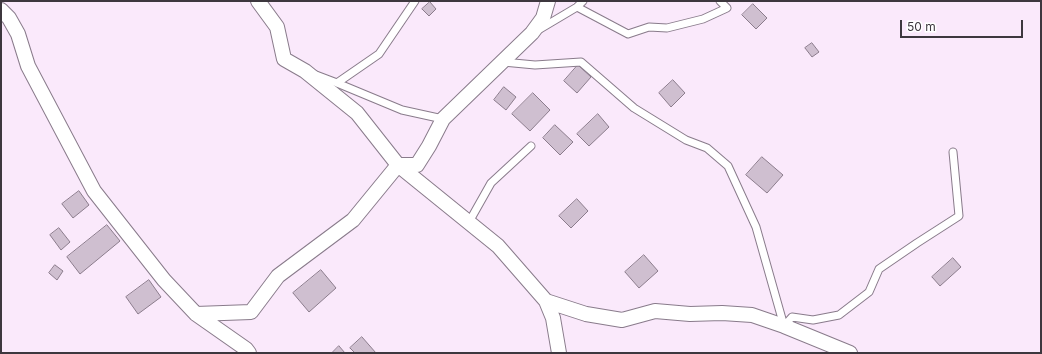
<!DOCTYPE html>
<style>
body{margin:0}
#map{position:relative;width:1042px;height:354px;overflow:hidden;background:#fae9fb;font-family:Inter,sans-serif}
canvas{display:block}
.frame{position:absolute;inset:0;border:2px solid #3d373e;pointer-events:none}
.scale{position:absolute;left:900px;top:20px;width:123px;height:18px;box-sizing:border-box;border:2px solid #3d373e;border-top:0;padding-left:5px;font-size:12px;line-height:14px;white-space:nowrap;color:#3d373e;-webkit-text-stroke:3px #fff;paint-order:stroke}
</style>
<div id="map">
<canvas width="1042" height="354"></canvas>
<div class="frame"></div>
<div class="scale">50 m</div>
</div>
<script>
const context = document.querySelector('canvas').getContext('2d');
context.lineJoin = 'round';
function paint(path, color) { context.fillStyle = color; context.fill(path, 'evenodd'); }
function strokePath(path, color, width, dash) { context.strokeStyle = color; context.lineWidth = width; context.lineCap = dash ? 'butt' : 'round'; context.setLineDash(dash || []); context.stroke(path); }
const building = new Path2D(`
 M 430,2 L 436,9 L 429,16 L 422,9 Z
 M 753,4 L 767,18 L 756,29 L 742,15 Z
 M 812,43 L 819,52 L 812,57 L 805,48 Z
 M 578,65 L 591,77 L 577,93 L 564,81 Z
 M 673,80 L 685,93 L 671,107 L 659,93 Z
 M 504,87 L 516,97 L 506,110 L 494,100 Z
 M 533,93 L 550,110 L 530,131 L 512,114 Z
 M 598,114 L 609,127 L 589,146 L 577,134 Z
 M 555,125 L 573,142 L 560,155 L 543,138 Z
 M 762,157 L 783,175 L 767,193 L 746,175 Z
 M 79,191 L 89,205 L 73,218 L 62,204 Z
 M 577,199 L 588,211 L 571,228 L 559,216 Z
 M 107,225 L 120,241 L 80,274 L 67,257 Z
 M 59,228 L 70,242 L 61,250 L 50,235 Z
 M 644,255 L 658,271 L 639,288 L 625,272 Z
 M 953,258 L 961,267 L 940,286 L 932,277 Z
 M 55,265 L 63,271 L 57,280 L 49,273 Z
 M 321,270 L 336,288 L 309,312 L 293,293 Z
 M 149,280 L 161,297 L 138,314 L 126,297 Z
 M 362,337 L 376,353 L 355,353 L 350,348 Z
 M 339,346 L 345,353 L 332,353 Z`);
paint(building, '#cfbfd0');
strokePath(building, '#8b7c8c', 1);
const service = new Path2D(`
 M 577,7 L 628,34 L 649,27 L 667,28 L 703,19 L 727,8 L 720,1
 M 540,29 L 577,7 L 583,1
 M 503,62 L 535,65 L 581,62 L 634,108 L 686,140 L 707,148 L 728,166 L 756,227 L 784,326
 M 316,75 L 337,83 L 402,110 L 443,119
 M 337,83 L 379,54 L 415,1
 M 469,222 L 491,183 L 531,146
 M 784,326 L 792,317 L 813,320 L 839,315 L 869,292 L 879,269 L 917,243 L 959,216 L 953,152`);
const minor = new Path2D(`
 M 258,1 L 277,27 L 284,59 L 305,71 L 357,113 L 398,165 L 498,246 L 546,301 L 553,318 L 559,353
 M 1,10 L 9,18 L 18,34 L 28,66 L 94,191 L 164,280 L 196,314 L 246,349 L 249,353
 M 546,301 L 586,314 L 622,320 L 655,311 L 690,314 L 722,313 L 752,315 L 784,326 L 850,353
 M 196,314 L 251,312 L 278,276 L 353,220 L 398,165 L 417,165 L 429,146 L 443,119 L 532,33 L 543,18 L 548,1`);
strokePath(service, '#897b8b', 9);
strokePath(minor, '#897b8b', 16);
strokePath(service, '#fff', 7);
strokePath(minor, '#fff', 14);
</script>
